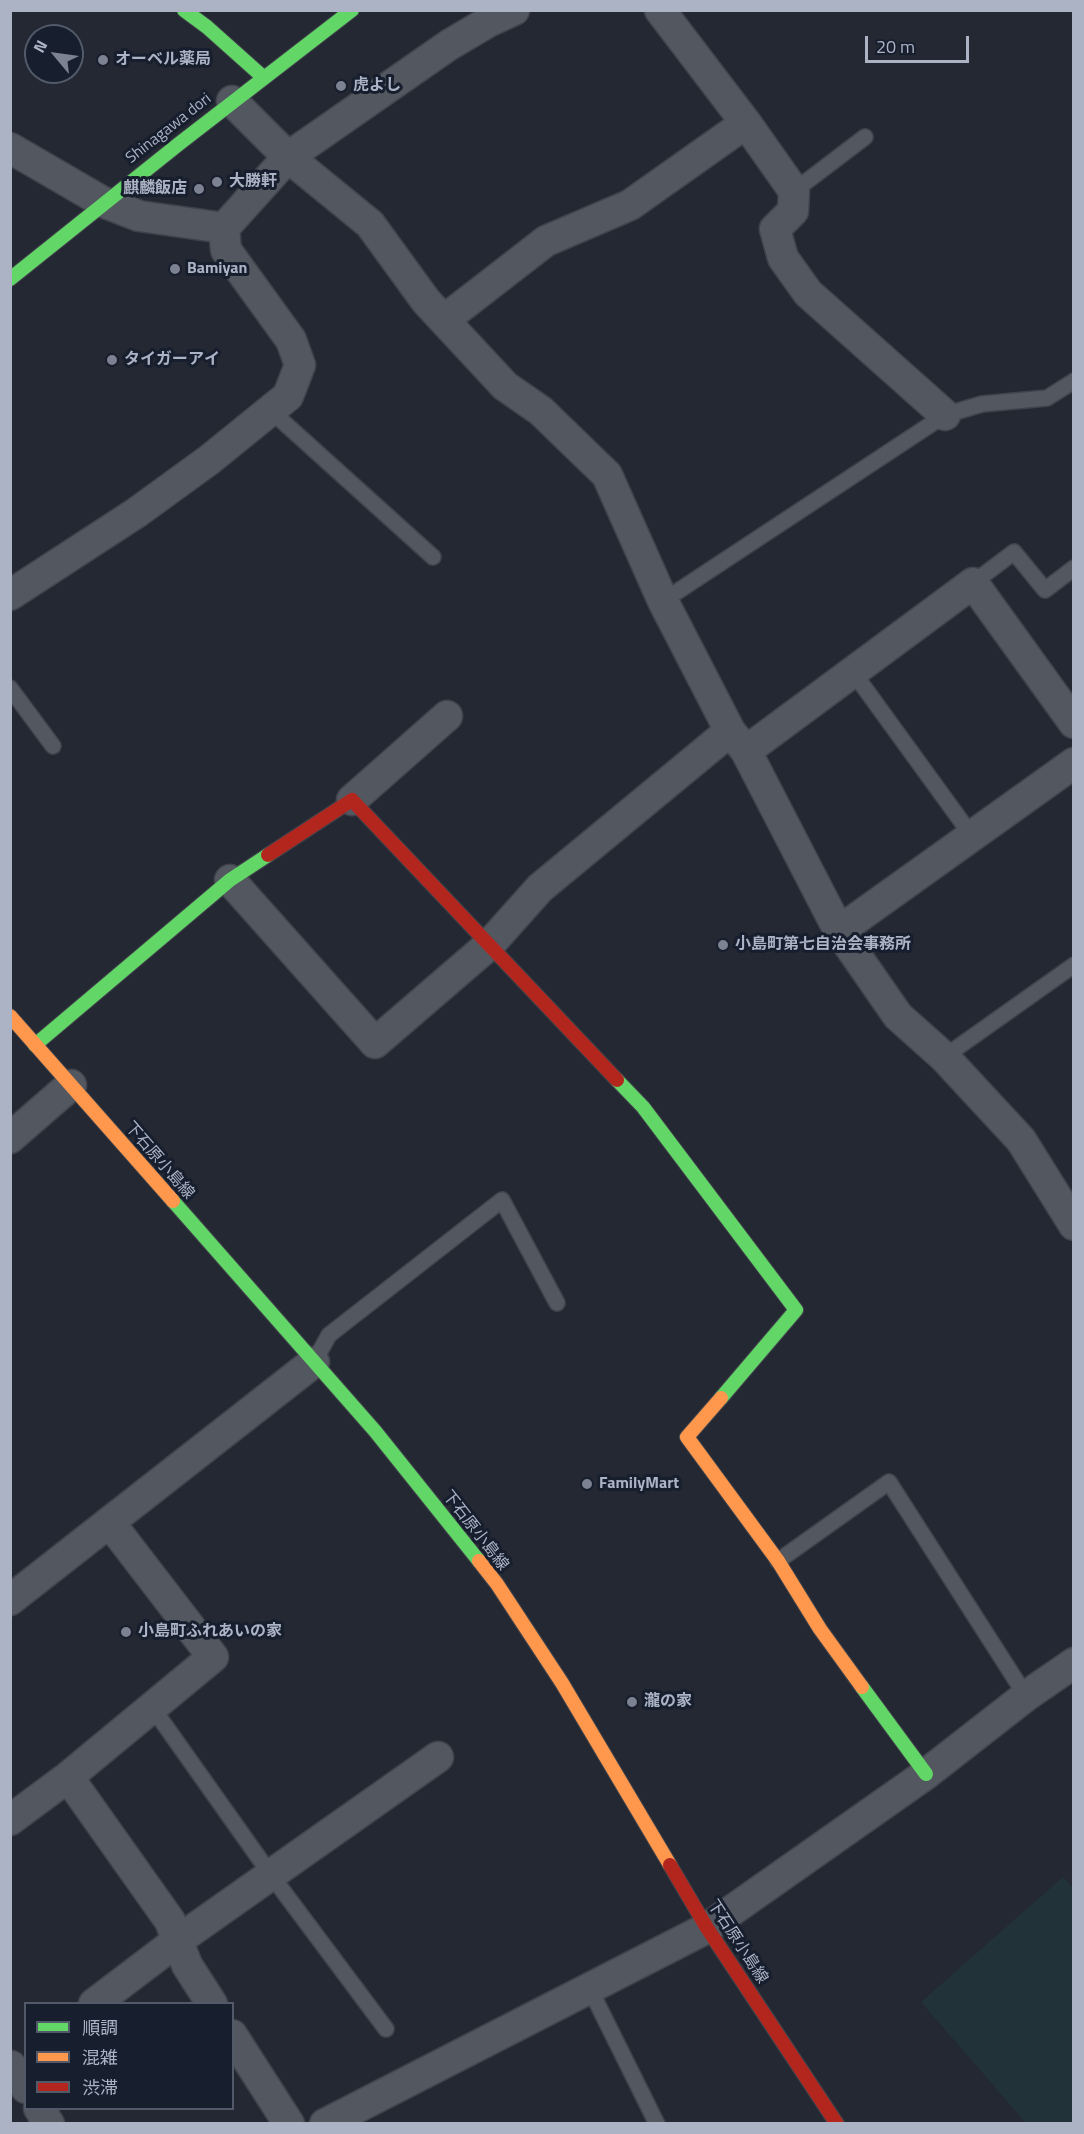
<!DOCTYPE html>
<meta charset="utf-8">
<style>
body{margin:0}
#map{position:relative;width:1084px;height:2134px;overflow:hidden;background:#242832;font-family:"Titillium Web","Noto Sans JP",sans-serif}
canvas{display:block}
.frame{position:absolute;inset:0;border:12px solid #abb3c5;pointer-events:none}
.legend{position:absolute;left:24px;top:2002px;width:210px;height:108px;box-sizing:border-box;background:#171e2d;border:2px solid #525a6a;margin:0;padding:8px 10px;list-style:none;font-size:18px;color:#abb3c5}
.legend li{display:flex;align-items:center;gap:12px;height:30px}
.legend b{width:30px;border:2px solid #525a6a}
.north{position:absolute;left:24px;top:24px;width:60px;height:60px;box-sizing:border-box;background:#171e2d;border:2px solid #525a6a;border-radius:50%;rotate:299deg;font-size:16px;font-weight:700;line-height:24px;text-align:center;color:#abb3c5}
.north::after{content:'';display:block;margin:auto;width:21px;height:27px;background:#7c8292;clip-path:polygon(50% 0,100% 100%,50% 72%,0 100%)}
.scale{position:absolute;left:865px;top:36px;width:104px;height:27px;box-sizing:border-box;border:3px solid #abb3c5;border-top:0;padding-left:8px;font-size:18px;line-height:21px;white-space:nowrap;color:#abb3c5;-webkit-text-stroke:4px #171e2d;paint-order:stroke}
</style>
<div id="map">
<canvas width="1084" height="2134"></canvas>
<div class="frame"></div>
<ul class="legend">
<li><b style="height:8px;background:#63d668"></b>順調</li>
<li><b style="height:8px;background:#ff974d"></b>混雑</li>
<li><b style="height:8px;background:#b3261e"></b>渋滞</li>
</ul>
<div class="north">N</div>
<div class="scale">20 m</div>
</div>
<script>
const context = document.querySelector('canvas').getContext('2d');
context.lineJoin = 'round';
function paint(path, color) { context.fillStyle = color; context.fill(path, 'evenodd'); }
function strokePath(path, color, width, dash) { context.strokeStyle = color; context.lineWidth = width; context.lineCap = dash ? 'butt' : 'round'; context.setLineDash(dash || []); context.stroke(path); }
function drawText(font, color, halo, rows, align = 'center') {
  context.font = font + ' "Titillium Web","Noto Sans JP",sans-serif'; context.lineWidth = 6; context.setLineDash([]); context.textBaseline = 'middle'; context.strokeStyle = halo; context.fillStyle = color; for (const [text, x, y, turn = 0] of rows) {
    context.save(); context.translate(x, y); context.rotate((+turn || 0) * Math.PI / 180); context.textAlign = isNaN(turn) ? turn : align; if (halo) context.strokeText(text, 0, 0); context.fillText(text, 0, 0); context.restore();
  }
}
paint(new Path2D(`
 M 1063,1877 L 1074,1889 L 1073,2123 L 1026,2123 L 921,2002 Z`), '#213238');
const lane = new Path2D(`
 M 794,191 L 865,137
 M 270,410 L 433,557
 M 973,583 L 1014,552 L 1045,590 L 1074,568
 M 663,601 L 945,415 L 982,404 L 1047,398 L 1074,381
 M 853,672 L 972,836
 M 10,688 L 53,746
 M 944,1057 L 1074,965
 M 314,1362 L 329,1335 L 502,1200 L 557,1303
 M 778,1561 L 889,1482 L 1026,1696
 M 152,1707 L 271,1875 L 386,2029
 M 590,1989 L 657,2124`);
const street = new Path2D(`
 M 660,10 L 746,123
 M 232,101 L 288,157 L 370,224 L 426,301 L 505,386 L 541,411 L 607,475 L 663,601 L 730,731 L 746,751 L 839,931 L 898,1016 L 944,1057 L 1021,1140 L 1074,1225
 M 10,148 L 103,202 L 139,216 L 224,228
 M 444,320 L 546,241 L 630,205 L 746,123 L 794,191 L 793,211 L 775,229 L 783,258 L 808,293 L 945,415
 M 10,595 L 136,513 L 209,460 L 288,396 L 300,365 L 291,340 L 226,250 L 224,228 L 288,157 L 449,45 L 488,22 L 514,10
 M 746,751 L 973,583 L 1074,723
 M 352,800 L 447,716
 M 230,880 L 375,1043 L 490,944 L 540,888 L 730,731
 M 839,931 L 1074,763
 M 10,1138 L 71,1085
 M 10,1600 L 314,1362
 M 68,1777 L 170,1921 L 187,1965 L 212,2004
 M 10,1820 L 68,1777 L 213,1657 L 110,1523
 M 94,2004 L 177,1941 L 438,1757
 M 232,2035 L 289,2124
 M 11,2066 L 26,2088
 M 39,2108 L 49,2124
 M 325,2124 L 707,1928 L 926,1774 L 1026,1696 L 1074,1663`);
const fast = new Path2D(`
 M 184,10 L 207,27 L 263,77
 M 10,279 L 180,143 L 352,10
 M 35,1045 L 230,880 L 268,855
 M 617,1080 L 643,1107 L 796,1310 L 721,1398
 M 173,1201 L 375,1431 L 479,1561
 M 862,1687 L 926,1774`);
const slow = new Path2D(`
 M 10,1016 L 173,1201
 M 721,1398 L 687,1437 L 778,1561 L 820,1629 L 862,1687
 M 479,1561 L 497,1584 L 562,1683 L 670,1865`);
const jam = new Path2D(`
 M 268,855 L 352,800 L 617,1080
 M 670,1865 L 707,1928 L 837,2124`);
strokePath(lane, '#40434b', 18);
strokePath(street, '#40434b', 33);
strokePath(fast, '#40434b', 16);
strokePath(slow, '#40434b', 16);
strokePath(jam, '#40434b', 16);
strokePath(lane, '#535860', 15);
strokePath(street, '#535860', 30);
strokePath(fast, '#63d668', 14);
strokePath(slow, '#ff974d', 14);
strokePath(jam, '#b3261e', 14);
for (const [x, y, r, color] of [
 [103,60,6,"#7c8292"],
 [341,86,6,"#7c8292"],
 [217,182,6,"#7c8292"],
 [199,189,6,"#7c8292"],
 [175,269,6,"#7c8292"],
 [112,360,6,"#7c8292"],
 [723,945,6,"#7c8292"],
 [587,1484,6,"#7c8292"],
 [126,1632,6,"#7c8292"],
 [632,1702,6,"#7c8292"]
]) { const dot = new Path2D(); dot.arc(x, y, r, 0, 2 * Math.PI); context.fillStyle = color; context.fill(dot); strokePath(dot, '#171e2d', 2); }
drawText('bold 16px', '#abb3c5', '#171e2d', [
 ["オーベル薬局",115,60],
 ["虎よし",353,86],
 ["大勝軒",229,182],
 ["麒麟飯店",187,189,"right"],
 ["Bamiyan",187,269],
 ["タイガーアイ",124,360],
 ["小島町第七自治会事務所",735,945],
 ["FamilyMart",599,1484],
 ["小島町ふれあいの家",138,1632],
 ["瀧の家",644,1702]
], 'left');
drawText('16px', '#abb3c5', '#171e2d', [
 ["Shinagawa dori",169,129,-38],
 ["下石原小島線",159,1161,49],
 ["下石原小島線",475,1531,52],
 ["下石原小島線",737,1942,57]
]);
</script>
